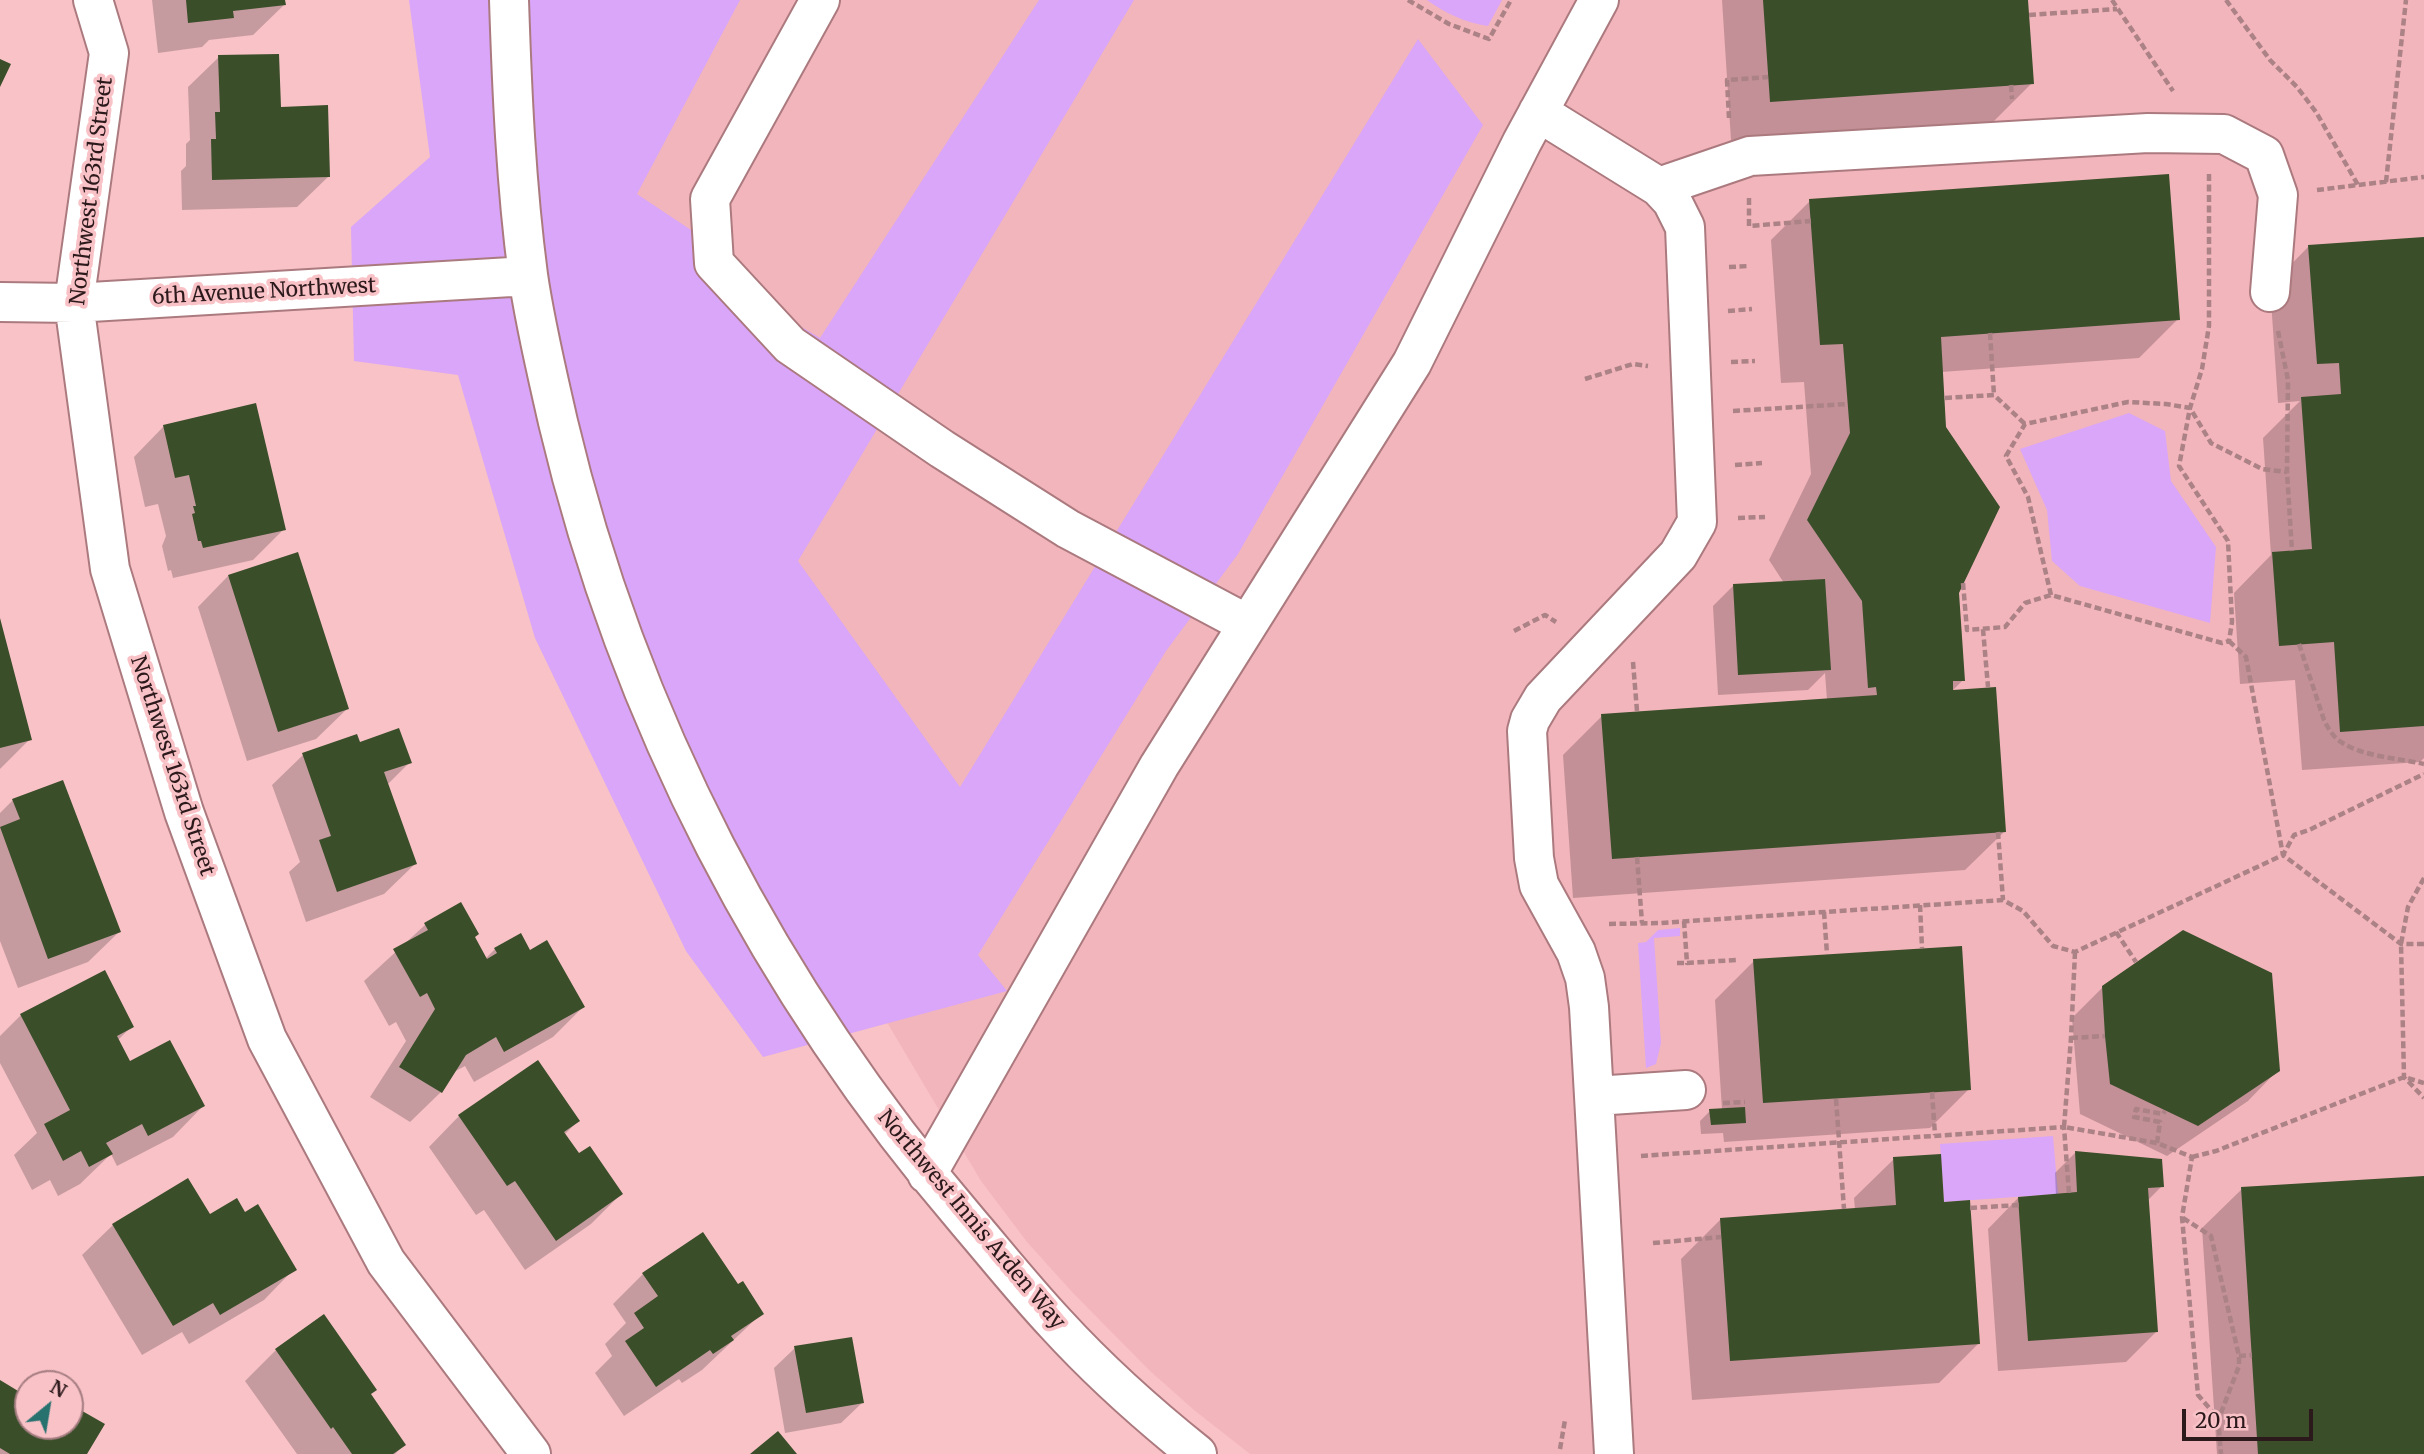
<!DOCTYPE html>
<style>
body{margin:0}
#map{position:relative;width:2424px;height:1454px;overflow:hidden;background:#f8c2c7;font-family:Merriweather,serif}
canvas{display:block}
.north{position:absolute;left:14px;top:1370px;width:70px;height:70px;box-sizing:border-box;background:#f8c2c7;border:2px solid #a67e82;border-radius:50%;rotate:30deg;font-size:19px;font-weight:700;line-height:28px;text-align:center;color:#2c191b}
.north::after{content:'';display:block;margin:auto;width:24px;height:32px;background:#27716f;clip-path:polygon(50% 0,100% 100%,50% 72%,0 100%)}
.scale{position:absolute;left:2182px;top:1409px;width:131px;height:32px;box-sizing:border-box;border:4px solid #2c191b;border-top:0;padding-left:9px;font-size:21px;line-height:24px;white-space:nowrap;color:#2c191b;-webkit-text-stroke:5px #f8c2c7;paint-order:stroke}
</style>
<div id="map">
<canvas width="2424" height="1454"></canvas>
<div class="north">N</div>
<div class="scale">20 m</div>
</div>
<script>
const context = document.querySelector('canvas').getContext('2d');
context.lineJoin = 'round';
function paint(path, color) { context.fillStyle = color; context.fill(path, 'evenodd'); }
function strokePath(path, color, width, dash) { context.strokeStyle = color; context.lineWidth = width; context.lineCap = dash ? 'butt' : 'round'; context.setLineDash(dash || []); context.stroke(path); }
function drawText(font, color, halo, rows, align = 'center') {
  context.font = font + ' Merriweather,serif'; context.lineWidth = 7; context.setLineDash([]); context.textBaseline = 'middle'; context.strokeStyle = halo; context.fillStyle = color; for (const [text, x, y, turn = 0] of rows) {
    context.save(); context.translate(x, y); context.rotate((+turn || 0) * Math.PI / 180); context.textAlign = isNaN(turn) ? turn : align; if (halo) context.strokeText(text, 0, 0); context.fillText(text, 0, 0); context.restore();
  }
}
paint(new Path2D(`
 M 530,0 L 2424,0 L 2424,1454 L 1250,1454 L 1194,1410 L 1150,1371 L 1073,1293 L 1027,1242 L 981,1181 L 888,1024 L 819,978 Z`), '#f3b5bc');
paint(new Path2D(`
 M 409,0 L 740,0 L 637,194 L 727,254 L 768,307 L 820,338 L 1039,0 L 1134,0 L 798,561 L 960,787 L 1418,39 L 1483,125 L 1238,554 L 1166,651 L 978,955 L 1007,991 L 763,1057 L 686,951 L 535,638 L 458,375 L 354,361 L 351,227 L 430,157 Z
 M 1427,0 L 1502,0 L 1488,26 C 1466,23 1445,13 1427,0 Z
 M 2129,413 L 2165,431 L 2171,481 L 2216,547 L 2210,623 L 2080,586 L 2052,561 L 2047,510 L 2020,449 Z
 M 1680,928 L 1680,936 L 1654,938 L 1661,1043 L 1656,1064 L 1646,1068 L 1638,943 L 1646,942 L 1658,930 Z
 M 2053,1136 L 2058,1194 L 1944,1202 L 1940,1144 Z`), '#d9a6f9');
paint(new Path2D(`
 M 152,0 L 283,0 L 284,5 L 253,35 L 209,40 L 202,47 L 158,53 Z
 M 1722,0 L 2026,0 L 2032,83 L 1993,122 L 1731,140 Z
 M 219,57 L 279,109 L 328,177 L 297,207 L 182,210 L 181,171 L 186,166 L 186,144 L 190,140 L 188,87 Z
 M 1810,201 L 2178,319 L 2139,358 L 1941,372 L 1963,680 L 1952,691 L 2005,831 L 1965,870 L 1573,898 L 1563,755 L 1602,716 L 1827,700 L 1825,673 L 1808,690 L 1718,695 L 1713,606 L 1734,585 L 1784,583 L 1769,560 L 1811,474 L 1804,382 L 1781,383 L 1771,240 Z
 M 2424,238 L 2424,758 L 2420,762 L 2302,770 L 2295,680 L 2240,684 L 2234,593 L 2271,555 L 2263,438 L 2300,401 L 2278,403 L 2270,286 L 2309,246 Z
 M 164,426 L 284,529 L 253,560 L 173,578 L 171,570 L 168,571 L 162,546 L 166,536 L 158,504 L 145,507 L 134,457 Z
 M 228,576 L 347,709 L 316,739 L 247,761 L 198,607 Z
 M 0,621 L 30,739 L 0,769 Z
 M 358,744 L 410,762 L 387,785 L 415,864 L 384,894 L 306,922 L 289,872 L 300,862 L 272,785 L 303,755 Z
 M 13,800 L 119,932 L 88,962 L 18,988 L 0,941 L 0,813 Z
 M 460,905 L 485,959 L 495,949 L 529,952 L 583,1007 L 553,1037 L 474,1082 L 465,1066 L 452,1073 L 441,1092 L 410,1122 L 370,1097 L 406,1041 L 396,1022 L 389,1026 L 364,981 L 425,925 Z
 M 1754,961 L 1969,1089 L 1930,1128 L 1724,1142 L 1723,1133 L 1701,1134 L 1700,1121 L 1710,1111 L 1722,1110 L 1715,1000 Z
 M 2103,987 L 2278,1070 L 2248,1101 L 2167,1156 L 2080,1114 L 2072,1018 Z
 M 21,1015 L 132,1026 L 117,1041 L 129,1063 L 203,1106 L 173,1137 L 117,1166 L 111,1154 L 80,1184 L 58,1196 L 50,1180 L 32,1190 L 14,1155 L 37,1133 L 0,1063 L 0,1036 Z
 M 459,1116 L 578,1121 L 564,1135 L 578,1156 L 621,1194 L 591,1224 L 525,1270 L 484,1210 L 476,1215 L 429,1147 Z
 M 2075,1153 L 2162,1186 L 2147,1201 L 2157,1331 L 2126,1362 L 1998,1371 L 1988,1229 L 2018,1198 L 2056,1196 L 2055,1173 Z
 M 1894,1159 L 1942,1204 L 1978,1344 L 1939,1383 L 1692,1400 L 1681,1259 L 1721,1219 L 1855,1210 L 1854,1198 Z
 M 2424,1178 L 2424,1454 L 2217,1454 L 2202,1228 L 2242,1189 Z
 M 244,1214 L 294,1269 L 264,1300 L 189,1344 L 182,1332 L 142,1355 L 82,1255 L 113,1225 Z
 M 643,1274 L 762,1313 L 702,1370 L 682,1383 L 679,1379 L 624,1416 L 595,1373 L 612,1356 L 605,1344 L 626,1323 L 613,1304 Z
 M 324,1317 L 370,1395 L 404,1445 L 395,1454 L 297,1454 L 245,1381 L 276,1350 Z
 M 795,1348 L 862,1403 L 841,1423 L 785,1433 L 774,1368 Z
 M 0,1382 L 28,1399 L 28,1426 L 70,1426 L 70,1406 L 85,1454 L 0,1454 Z`), '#0003');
paint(new Path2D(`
 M 186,0 L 285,0 L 286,5 L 233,11 L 234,18 L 188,23 Z
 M 1763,0 L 2028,0 L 2034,84 L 1770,102 Z
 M 279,54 L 281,107 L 328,105 L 330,177 L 212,180 L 211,139 L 216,139 L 215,112 L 220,112 L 218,55 Z
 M 0,59 L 11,64 L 0,87 Z
 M 2169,174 L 2180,320 L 1941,337 L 1946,427 L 2000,507 L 1959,593 L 1965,681 L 1953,681 L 1953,690 L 1996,687 L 2006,832 L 1612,859 L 1601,714 L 1877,695 L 1876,687 L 1868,688 L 1862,601 L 1807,520 L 1850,433 L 1843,344 L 1820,345 L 1809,199 Z
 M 2424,237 L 2424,726 L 2340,732 L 2334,642 L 2279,646 L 2272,552 L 2312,549 L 2301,397 L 2341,394 L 2339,363 L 2317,364 L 2308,245 Z
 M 256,403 L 286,530 L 203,548 L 201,541 L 198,541 L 192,514 L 195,513 L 193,506 L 196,506 L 189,475 L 175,478 L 163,425 Z
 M 298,552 L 349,709 L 278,732 L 228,575 Z
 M 1825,579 L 1831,670 L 1738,675 L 1733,584 Z
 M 0,618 L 32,740 L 0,748 Z
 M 399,728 L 412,763 L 384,772 L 417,864 L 337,892 L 319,840 L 331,836 L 302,753 L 357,734 L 360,742 Z
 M 63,780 L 121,932 L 48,959 L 0,827 L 20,819 L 12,799 Z
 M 461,902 L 479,934 L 475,937 L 487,959 L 497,953 L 494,948 L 521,933 L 530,950 L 547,940 L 585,1007 L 504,1052 L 496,1037 L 466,1055 L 442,1093 L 399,1067 L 435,1009 L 427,993 L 420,997 L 393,949 L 428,930 L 424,923 Z
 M 2183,930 L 2272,973 L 2280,1071 L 2198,1126 L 2110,1084 L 2105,1036 L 2102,986 Z
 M 1962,946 L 1971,1090 L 1763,1103 L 1753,959 Z
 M 105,970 L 134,1027 L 117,1036 L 130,1061 L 170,1040 L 205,1106 L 148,1136 L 142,1124 L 106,1143 L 113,1154 L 89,1167 L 81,1151 L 63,1161 L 44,1124 L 70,1110 L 20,1014 Z
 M 538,1060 L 580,1121 L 564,1132 L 579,1153 L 590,1146 L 623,1194 L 556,1241 L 515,1181 L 507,1186 L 458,1115 Z
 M 1745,1107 L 1746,1123 L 1711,1125 L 1709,1109 Z
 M 2075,1151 L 2162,1159 L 2164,1187 L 2148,1188 L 2158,1332 L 2028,1341 L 2018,1197 L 2077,1192 Z
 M 1941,1154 L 1944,1202 L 1970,1200 L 1980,1344 L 1730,1361 L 1720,1218 L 1896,1205 L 1893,1157 Z
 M 2424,1176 L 2424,1454 L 2258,1454 L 2241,1187 Z
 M 188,1178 L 210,1214 L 237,1198 L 245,1212 L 258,1204 L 297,1270 L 220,1315 L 213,1303 L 173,1326 L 112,1224 Z
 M 703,1232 L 738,1284 L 743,1281 L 764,1314 L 731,1336 L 734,1340 L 713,1354 L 710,1350 L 656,1387 L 625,1341 L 644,1328 L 634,1313 L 658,1296 L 642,1273 Z
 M 324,1314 L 377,1390 L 371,1394 L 406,1445 L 393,1454 L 352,1454 L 333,1427 L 331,1429 L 275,1349 Z
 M 852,1337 L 864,1403 L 806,1413 L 794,1346 Z
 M 0,1380 L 28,1397 L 28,1426 L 70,1426 L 70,1404 L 105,1424 L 87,1454 L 10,1454 L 0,1448 Z
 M 778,1431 L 797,1454 L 750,1454 Z`), '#3a4e2a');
const minor = new Path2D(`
 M 93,0 L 109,53 L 74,303 L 110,569 L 184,812 L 267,1039 L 386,1262 L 531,1454
 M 509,0 C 512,92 516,184 528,275 C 535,324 547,373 558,422 C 628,718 771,992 969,1223 C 998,1257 1026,1292 1056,1324 C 1099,1371 1147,1414 1197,1454
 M 820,0 L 710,199 L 714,263 L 790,345 L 942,449 L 1068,529 L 1247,624
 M 1538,112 L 1659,187 L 1672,201 L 1685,227 L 1697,522 L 1678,555 L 1543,698 L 1530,720 L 1527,731 L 1534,858 L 1539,885 L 1576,952 L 1585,978 L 1589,1007 L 1614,1454
 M 1659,187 L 1750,156 L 2148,133 L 2224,134 L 2264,155 L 2278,195 L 2270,292
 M 0,302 L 74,303 L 528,276
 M 1595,1096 L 1686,1090
 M 927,1174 L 1159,766 L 1412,363 L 1522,142 L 1599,0`);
strokePath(minor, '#ab7a7f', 42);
strokePath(new Path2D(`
 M 1408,0 L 1449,24 L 1489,39 L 1511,0
 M 2112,0 L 2173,91
 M 2226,0 L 2270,60 L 2297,87 L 2316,112 L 2358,185
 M 2029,15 L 2117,9
 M 2011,85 L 2012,99
 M 1729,118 L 1727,80 L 1768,77
 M 2209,174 L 2209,326 L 2202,369 L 2190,408 L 2179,466 L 2228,541 L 2232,622 L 2229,641
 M 2386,182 L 2406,0
 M 2317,190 L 2424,177
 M 1749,198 L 1749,226 L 1811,221
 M 1729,267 L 1749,266
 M 1728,311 L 1752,309
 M 2278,331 L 2288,380 L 2287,472 L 2292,551
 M 1990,333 L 1994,395
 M 1731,362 L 1755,361
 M 1585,379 L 1633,364 L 1648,366
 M 1945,398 L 1994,395 L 2025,424
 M 1733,411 L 1847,404
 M 1735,465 L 1762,463
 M 1738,518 L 1765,517
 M 1963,583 L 1967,630 L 2005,627 L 2025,603 L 2051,595 L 2222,643 L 2229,641
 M 2051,595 L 2028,497 L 2006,456 L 2025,424 L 2128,402 L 2166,404 L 2190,408 L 2211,443 L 2262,469 L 2287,472
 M 1983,629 L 1988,687
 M 1514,631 L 1545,615 L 1556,622
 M 2229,641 L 2246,657 L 2283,855 L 2401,944 L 2424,944
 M 2299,644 L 2324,720 C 2328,728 2333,737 2341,742 C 2364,757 2398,758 2424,764
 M 1633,662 L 1637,711
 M 1998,832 L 2003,900
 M 1637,857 L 1642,923
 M 2424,878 L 2408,907 L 2401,944 L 2404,1077 L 2424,1098
 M 1920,905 L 1922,948
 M 1824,912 L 1827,954
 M 1684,921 L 1687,963 L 1736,960
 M 1609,924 L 1660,923 L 2003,900 L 2023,911 L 2053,946 L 2075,952 L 2283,855 L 2294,835 L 2309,830 L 2424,774
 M 2116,932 L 2136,962
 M 2075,952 L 2071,1038 L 2064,1127 L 2157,1143 L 2192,1157 L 2182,1217 L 2198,1395 L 2218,1418 L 2221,1454
 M 1677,963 L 1687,963
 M 2071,1038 L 2105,1036
 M 1932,1092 L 1935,1135
 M 1836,1099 L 1844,1209
 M 1723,1103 L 1745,1102
 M 2157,1143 L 2160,1122 L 2134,1117 L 2136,1109 L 2163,1114 L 2165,1111
 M 1641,1156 L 2064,1127 L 2069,1193
 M 2192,1157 L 2216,1151 L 2404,1077 L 2424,1083
 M 1970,1208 L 2019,1205
 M 2183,1218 L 2211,1236 L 2239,1356 L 2239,1366 L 2219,1418
 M 1653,1243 L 1721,1237
 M 2239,1356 L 2252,1355
 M 1560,1449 L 1565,1420`), '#ab8286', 4.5, [7, 3.5]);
strokePath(minor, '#fff', 38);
drawText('21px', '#2c191b', '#f8c2c7', [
 ["Northwest 163rd Street",92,191,-83],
 ["6th Avenue Northwest",264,292,-3],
 ["Northwest 163rd Street",172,766,72],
 ["Northwest Innis Arden Way",971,1220,50]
]);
</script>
